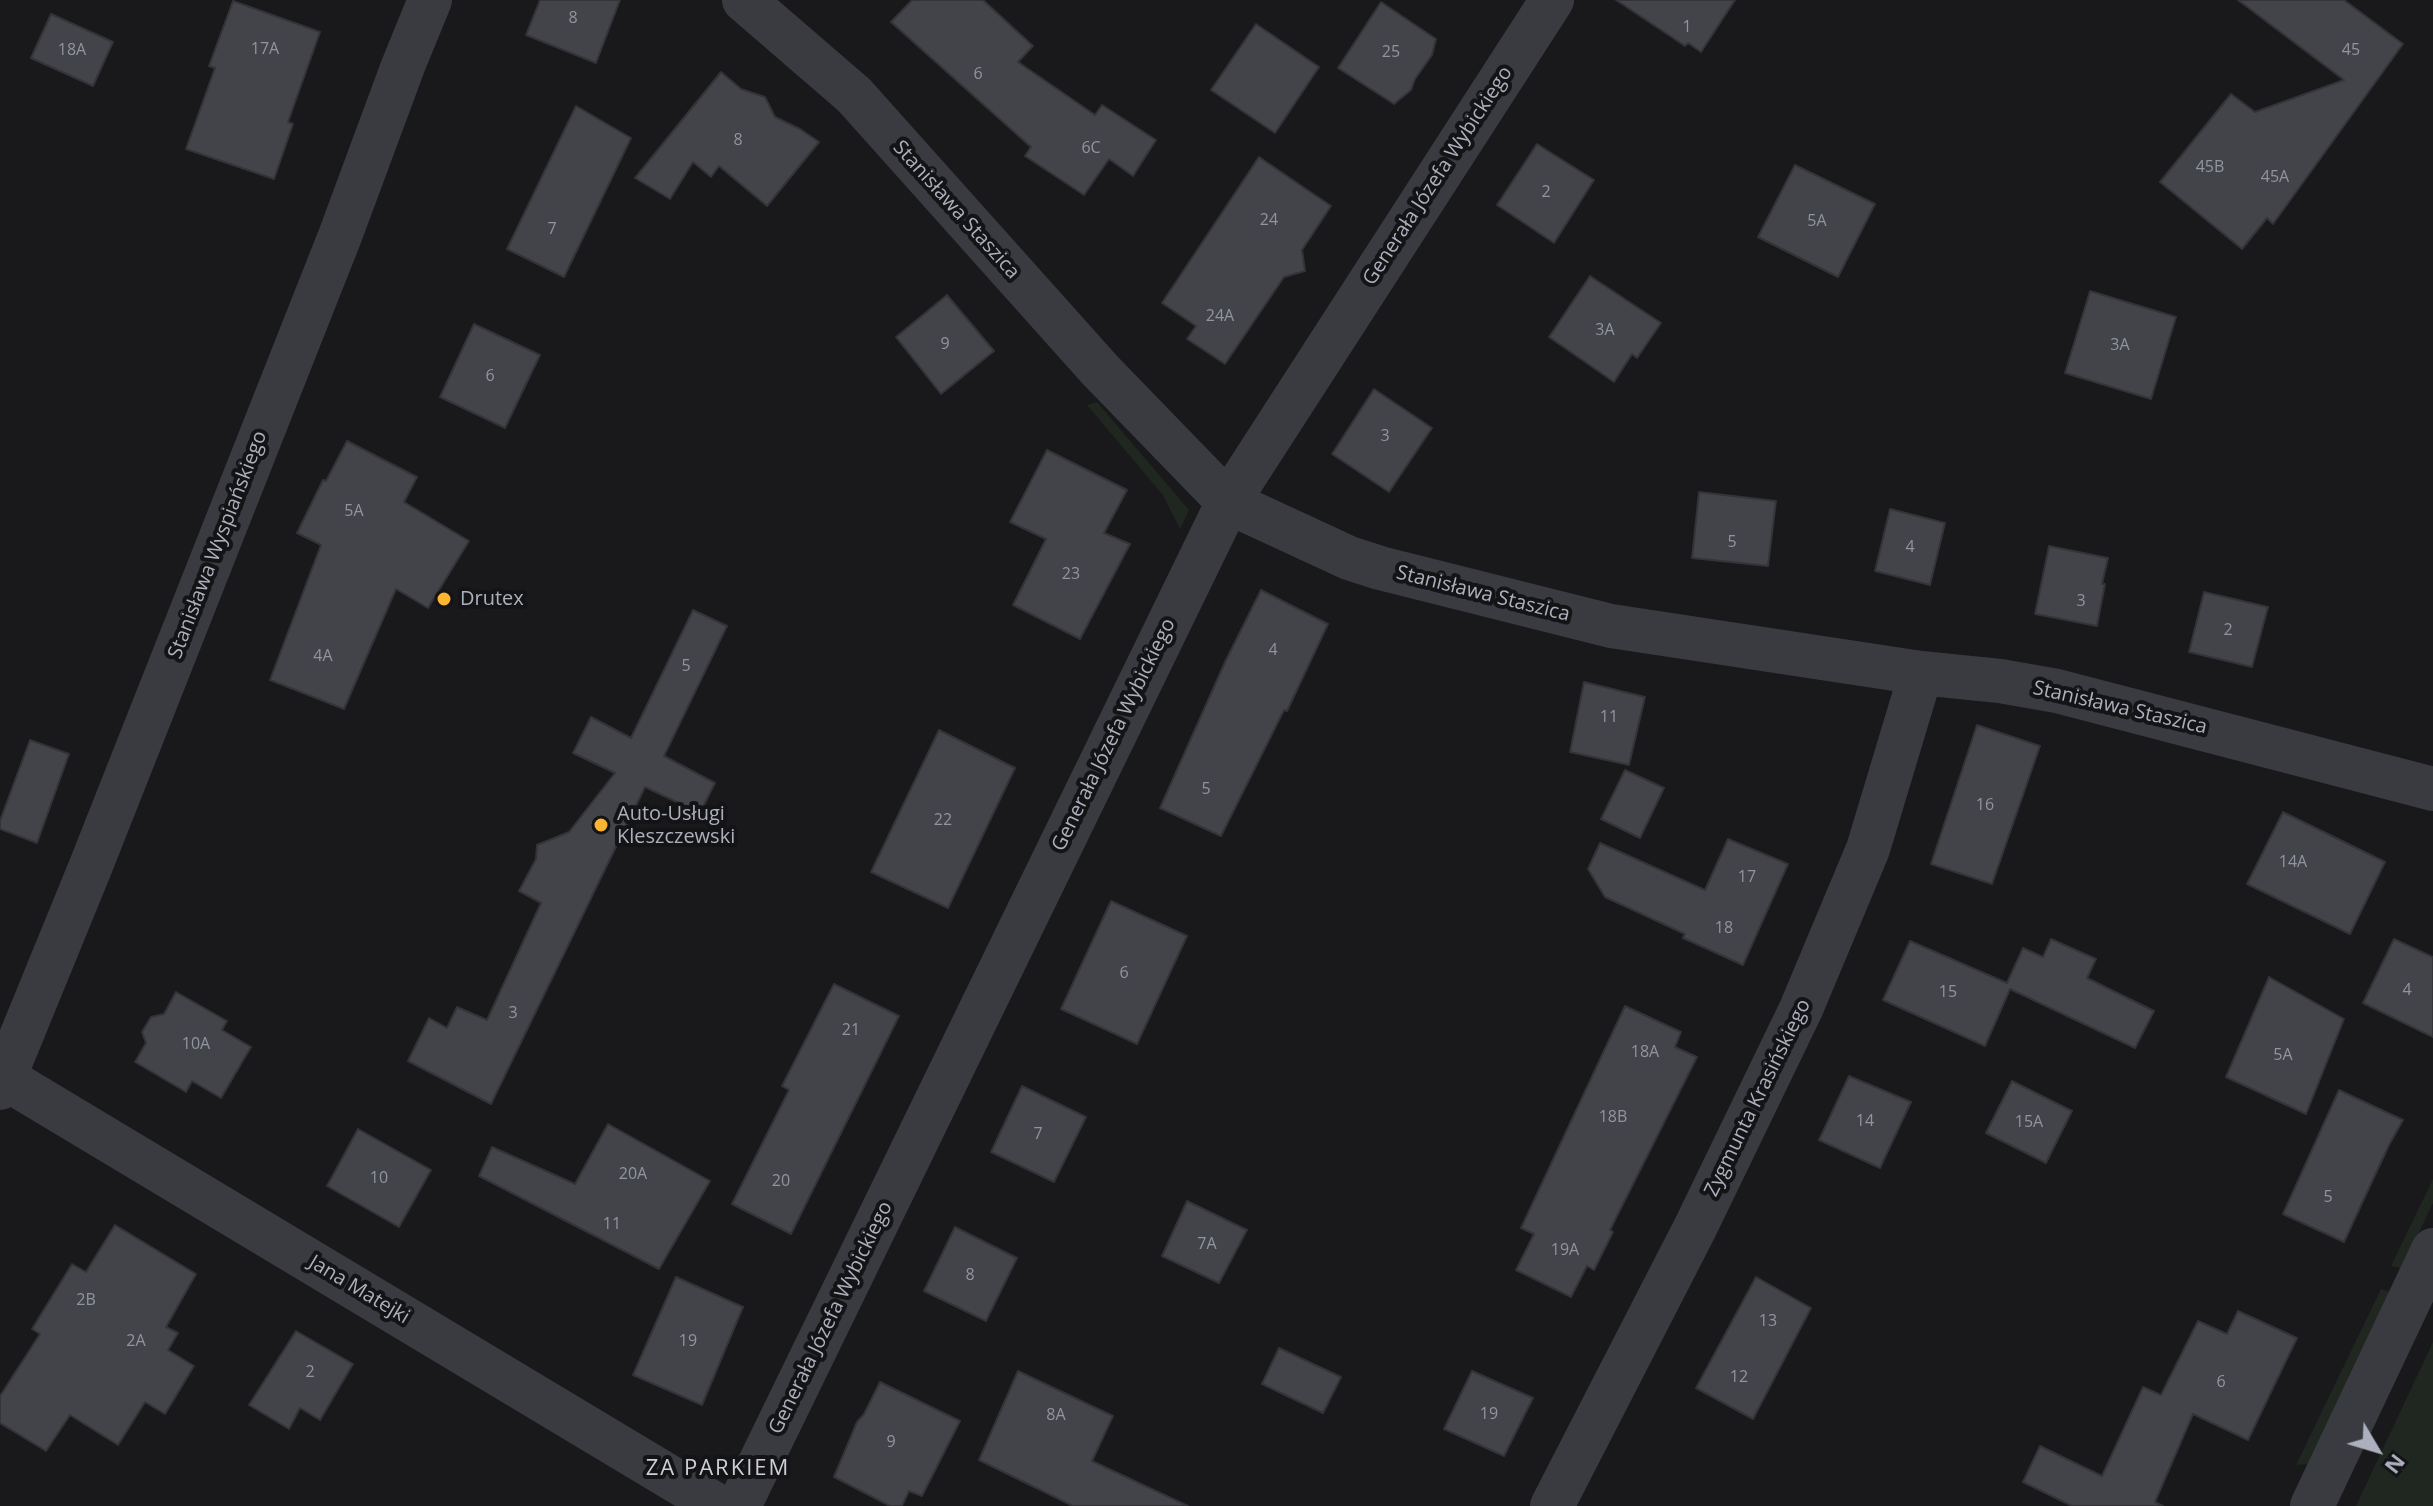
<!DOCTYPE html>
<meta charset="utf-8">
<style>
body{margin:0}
#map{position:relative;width:2433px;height:1506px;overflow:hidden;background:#19191c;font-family:"Open Sans",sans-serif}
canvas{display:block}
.north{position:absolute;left:2337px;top:1410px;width:80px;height:80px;-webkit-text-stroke:6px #141417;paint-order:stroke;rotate:128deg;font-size:22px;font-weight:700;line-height:32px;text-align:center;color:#abb0bc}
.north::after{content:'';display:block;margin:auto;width:28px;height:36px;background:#abb0bc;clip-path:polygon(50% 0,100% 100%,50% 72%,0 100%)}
</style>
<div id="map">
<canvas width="2433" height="1506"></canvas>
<div class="north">N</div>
</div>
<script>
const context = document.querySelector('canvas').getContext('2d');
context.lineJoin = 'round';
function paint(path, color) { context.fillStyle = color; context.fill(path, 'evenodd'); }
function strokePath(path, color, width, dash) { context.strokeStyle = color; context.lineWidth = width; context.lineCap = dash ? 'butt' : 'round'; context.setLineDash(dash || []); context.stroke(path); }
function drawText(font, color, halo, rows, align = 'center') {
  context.font = font + ' "Open Sans",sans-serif'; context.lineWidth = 8; context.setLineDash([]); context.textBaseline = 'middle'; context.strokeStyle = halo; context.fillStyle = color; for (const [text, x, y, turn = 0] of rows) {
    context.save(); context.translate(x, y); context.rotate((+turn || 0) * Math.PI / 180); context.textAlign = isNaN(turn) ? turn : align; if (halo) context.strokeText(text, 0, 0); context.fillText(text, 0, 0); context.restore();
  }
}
paint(new Path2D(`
 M 1097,402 L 1189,510 L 1180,529 L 1163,495 L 1087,405 Z
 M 2433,1179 L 2433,1203 L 2402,1268 L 2391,1266 Z
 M 2381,1289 L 2391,1292 L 2308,1464 L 2296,1465 Z
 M 2433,1342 L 2433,1506 L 2356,1506 Z`), '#1f2720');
const building = new Path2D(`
 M 540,0 L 620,0 L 596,63 L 526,35 Z
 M 912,0 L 983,0 L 1033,46 L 1018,62 L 1095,115 L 1102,105 L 1156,140 L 1133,176 L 1109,159 L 1084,195 L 1025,156 L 1031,147 L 891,22 Z
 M 1616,0 L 1735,0 L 1701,52 L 1688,43 L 1685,46 Z
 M 2238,0 L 2344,0 L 2403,44 L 2273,224 L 2267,218 L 2242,249 L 2160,182 L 2231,94 L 2255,112 L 2344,80 Z
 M 233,1 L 320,32 L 288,122 L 293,124 L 274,179 L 186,149 L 215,68 L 209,66 Z
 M 1381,2 L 1436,39 L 1432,55 L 1415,79 L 1411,90 L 1394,104 L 1338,68 Z
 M 51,14 L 113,42 L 93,86 L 31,58 Z
 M 1256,24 L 1319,67 L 1275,133 L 1211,90 Z
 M 721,72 L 741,89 L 765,97 L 775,117 L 800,129 L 819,142 L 767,206 L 719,166 L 711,177 L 693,162 L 670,199 L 635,178 Z
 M 576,106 L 631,138 L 564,277 L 507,249 Z
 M 1537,144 L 1594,180 L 1554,243 L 1497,205 Z
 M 1259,157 L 1331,206 L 1302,250 L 1305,271 L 1284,277 L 1225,364 L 1187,339 L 1196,326 L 1162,303 Z
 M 1795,165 L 1875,204 L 1838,277 L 1758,237 Z
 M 1590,276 L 1661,323 L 1637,358 L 1632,354 L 1614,382 L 1549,337 Z
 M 2090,291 L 2176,317 L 2151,399 L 2065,373 Z
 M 947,295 L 994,351 L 941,394 L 896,337 Z
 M 474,324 L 540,355 L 505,428 L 440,397 Z
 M 1374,389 L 1432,428 L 1389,492 L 1332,454 Z
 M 347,441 L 417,477 L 404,502 L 469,541 L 428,608 L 396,589 L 344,709 L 270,680 L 321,545 L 297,533 L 323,480 L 326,481 Z
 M 1047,450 L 1127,490 L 1104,533 L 1130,544 L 1080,639 L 1013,605 L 1046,539 L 1010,522 Z
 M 1699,492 L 1776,501 L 1768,566 L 1692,558 Z
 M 1890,509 L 1945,523 L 1930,585 L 1875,571 Z
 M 2049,546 L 2108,558 L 2102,584 L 2105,584 L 2097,626 L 2035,614 Z
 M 1261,590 L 1328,624 L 1287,711 L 1284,710 L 1221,836 L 1160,808 L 1226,660 Z
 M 2204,592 L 2268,607 L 2252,667 L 2189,652 Z
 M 693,610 L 727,626 L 664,756 L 715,783 L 700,813 L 645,787 L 491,1104 L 408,1061 L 429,1018 L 447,1028 L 457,1007 L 487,1020 L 541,903 L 519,891 L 536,859 L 537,845 L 569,832 L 615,773 L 573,753 L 591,717 L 631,738 Z
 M 1584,682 L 1645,697 L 1629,765 L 1570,752 Z
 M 1977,725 L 2040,746 L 1992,884 L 1931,864 Z
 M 939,730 L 1015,768 L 948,908 L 871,872 Z
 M 30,740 L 69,754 L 37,843 L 0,829 L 0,821 Z
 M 1625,770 L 1664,788 L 1640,838 L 1601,819 Z
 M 2283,812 L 2385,862 L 2350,934 L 2247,884 Z
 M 1728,839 L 1788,864 L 1743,965 L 1683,938 L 1685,934 L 1605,897 L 1588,869 L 1600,843 L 1705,890 Z
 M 1111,901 L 1187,936 L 1137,1044 L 1061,1009 Z
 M 2051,939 L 2096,959 L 2087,978 L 2154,1011 L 2135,1048 L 2010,989 L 1985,1046 L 1883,1000 L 1910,941 L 2007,983 L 2023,948 L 2043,957 Z
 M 2394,939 L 2433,957 L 2433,1037 L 2363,1003 Z
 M 2269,977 L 2344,1019 L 2306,1114 L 2226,1077 Z
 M 834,984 L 899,1016 L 791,1234 L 732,1204 L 789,1090 L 782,1086 Z
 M 176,992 L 227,1021 L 222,1030 L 251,1047 L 221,1098 L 192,1081 L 186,1092 L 135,1062 L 146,1043 L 142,1032 L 151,1017 L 164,1014 Z
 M 1625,1006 L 1681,1032 L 1675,1047 L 1697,1057 L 1610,1230 L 1613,1232 L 1594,1270 L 1587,1266 L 1571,1297 L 1516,1270 L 1534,1234 L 1521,1228 Z
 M 1849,1076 L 1911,1102 L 1880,1168 L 1819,1140 Z
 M 2012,1081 L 2072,1111 L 2046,1163 L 1986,1133 Z
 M 1022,1086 L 1086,1117 L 1054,1182 L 991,1152 Z
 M 2339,1090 L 2403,1120 L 2389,1145 L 2344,1242 L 2283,1214 Z
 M 608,1124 L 710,1181 L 659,1269 L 479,1176 L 492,1147 L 575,1184 Z
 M 358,1129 L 431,1170 L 399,1227 L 327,1186 Z
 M 1187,1201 L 1247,1230 L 1219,1283 L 1162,1256 Z
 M 115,1225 L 196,1274 L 166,1327 L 178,1333 L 168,1350 L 194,1366 L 165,1414 L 145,1402 L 118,1445 L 70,1415 L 46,1451 L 0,1423 L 0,1396 L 40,1334 L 32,1329 L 72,1264 L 86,1272 Z
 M 955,1227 L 1017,1258 L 986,1321 L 924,1291 Z
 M 676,1277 L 743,1307 L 702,1405 L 633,1375 Z
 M 1756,1277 L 1811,1308 L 1753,1419 L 1696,1388 Z
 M 2238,1311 L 2297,1338 L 2248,1440 L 2193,1414 L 2155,1502 L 2163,1506 L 2072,1506 L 2023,1482 L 2040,1446 L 2102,1476 L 2143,1387 L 2161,1395 L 2198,1321 L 2227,1334 Z
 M 296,1331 L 353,1364 L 320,1420 L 300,1408 L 289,1429 L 249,1405 Z
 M 1279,1348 L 1341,1377 L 1323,1413 L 1262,1384 Z
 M 1018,1371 L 1113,1416 L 1092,1461 L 1188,1506 L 1073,1506 L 979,1460 Z
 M 1472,1371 L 1533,1398 L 1504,1456 L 1444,1429 Z
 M 880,1382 L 960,1421 L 922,1496 L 909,1491 L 902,1506 L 890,1506 L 834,1477 L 857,1422 L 864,1414 Z`);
paint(building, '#434449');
strokePath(building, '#333338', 2);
strokePath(new Path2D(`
 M 744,0 L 854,95 L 1100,370 L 1228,502 L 1349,558 L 1380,568 L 1611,626 L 1921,673 L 2000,681 L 2057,691 L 2433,789
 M 0,1075 L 718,1506
 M 0,1088 L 90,868 L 340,236 L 403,66 L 430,0
 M 739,1506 L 1228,502 L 1552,0
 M 1552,1506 L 1695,1228 L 1801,1009 L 1868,849 L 1921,673
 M 2312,1506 L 2433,1250`), '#3a3b41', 44);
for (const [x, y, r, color] of [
 [444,599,8,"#fbb531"],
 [601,825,8,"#fbb531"]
]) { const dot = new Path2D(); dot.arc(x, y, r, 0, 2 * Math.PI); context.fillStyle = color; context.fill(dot); strokePath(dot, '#141417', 3); }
drawText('16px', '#91959f', null, [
 ["8",573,18],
 ["1",1687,27],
 ["17A",265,49],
 ["18A",72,50],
 ["45",2351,50],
 ["25",1391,52],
 ["6",978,74],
 ["8",738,140],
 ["6C",1091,148],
 ["45B",2210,167],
 ["45A",2275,177],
 ["2",1546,192],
 ["24",1269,220],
 ["5A",1817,221],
 ["7",552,229],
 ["24A",1220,316],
 ["3A",1605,330],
 ["9",945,344],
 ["3A",2120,345],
 ["6",490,376],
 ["3",1385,436],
 ["5A",354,511],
 ["5",1732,542],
 ["4",1910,547],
 ["23",1071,574],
 ["3",2081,601],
 ["2",2228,630],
 ["4",1273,650],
 ["4A",323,656],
 ["5",686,666],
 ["11",1609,717],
 ["5",1206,789],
 ["16",1985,805],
 ["22",943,820],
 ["14A",2293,862],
 ["17",1747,877],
 ["18",1724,928],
 ["6",1124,973],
 ["4",2407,990],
 ["15",1948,992],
 ["3",513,1013],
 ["21",851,1030],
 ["10A",196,1044],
 ["18A",1645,1052],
 ["5A",2283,1055],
 ["18B",1613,1117],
 ["14",1865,1121],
 ["15A",2029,1122],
 ["7",1038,1134],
 ["20A",633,1174],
 ["10",379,1178],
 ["20",781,1181],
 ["5",2328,1197],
 ["11",612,1224],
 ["7A",1207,1244],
 ["19A",1565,1250],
 ["8",970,1275],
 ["2B",86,1300],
 ["13",1768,1321],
 ["2A",136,1341],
 ["19",688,1341],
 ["2",310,1372],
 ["12",1739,1377],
 ["6",2221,1382],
 ["19",1489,1414],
 ["8A",1056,1415],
 ["9",891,1442]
]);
drawText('20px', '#abb0bc', '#141417', [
 ["Generała Józefa Wybickiego",1438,176,-57],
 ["Stanisława Staszica",956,210,48],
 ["Stanisława Wyspiańskiego",218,545,-69],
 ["Stanisława Staszica",1483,594,14],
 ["Stanisława Staszica",2120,708,13],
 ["Generała Józefa Wybickiego",1114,735,-64],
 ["Zygmunta Krasińskiego",1758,1098,-64],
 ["Jana Matejki",359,1290,31],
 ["Generała Józefa Wybickiego",831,1318,-64]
]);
drawText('20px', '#abb0bc', '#141417', [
 ["Drutex",460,599],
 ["Auto-Usługi",617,814],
 ["Kleszczewski",617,837]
], 'left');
context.letterSpacing = '2px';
drawText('22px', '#cccfd7', '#141417', [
 ["ZA PARKIEM",718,1469]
]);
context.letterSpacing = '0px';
</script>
